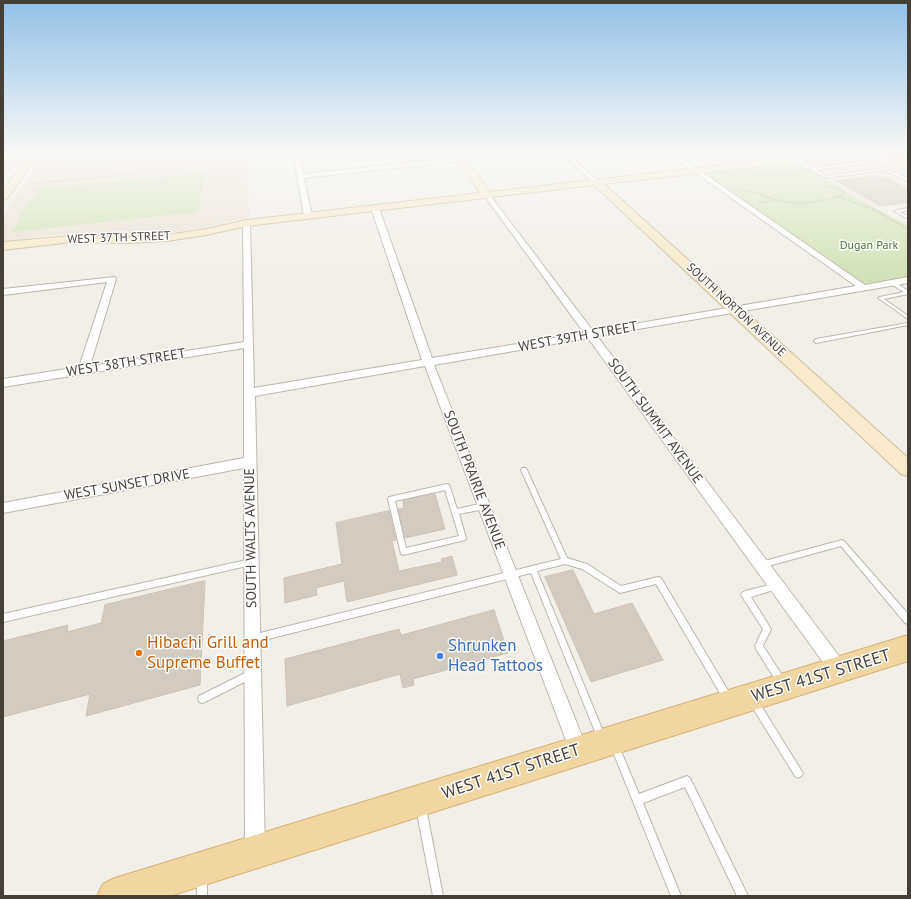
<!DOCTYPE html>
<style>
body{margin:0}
#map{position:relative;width:911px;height:899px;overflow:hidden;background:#f2efe9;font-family:"PT Sans",sans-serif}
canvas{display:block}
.frame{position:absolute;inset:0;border:4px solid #453f38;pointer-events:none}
</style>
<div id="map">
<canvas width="911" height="899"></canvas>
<div class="frame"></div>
</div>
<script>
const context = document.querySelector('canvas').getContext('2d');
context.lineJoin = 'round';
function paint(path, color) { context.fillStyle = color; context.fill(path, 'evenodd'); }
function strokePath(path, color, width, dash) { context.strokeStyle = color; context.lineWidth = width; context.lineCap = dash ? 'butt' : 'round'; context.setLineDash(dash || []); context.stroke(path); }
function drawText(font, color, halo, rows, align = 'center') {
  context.font = font + ' "PT Sans",sans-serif'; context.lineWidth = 3; context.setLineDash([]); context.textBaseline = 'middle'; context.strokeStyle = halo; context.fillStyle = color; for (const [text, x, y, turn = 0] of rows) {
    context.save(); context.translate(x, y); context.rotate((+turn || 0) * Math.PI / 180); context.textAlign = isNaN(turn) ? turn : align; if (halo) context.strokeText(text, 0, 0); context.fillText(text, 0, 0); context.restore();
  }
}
paint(new Path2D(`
 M 874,152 L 908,169 L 908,204 L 877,208 L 792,161 Z`), '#f2e4d7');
paint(new Path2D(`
 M 45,152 L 246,152 L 249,218 L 230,221 L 202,228 L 164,233 L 131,234 L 77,233 L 3,241 L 3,215 Z`), '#eae2d5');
paint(new Path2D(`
 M 68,152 L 204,152 L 64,165 L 67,161 L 75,159 L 68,156 Z
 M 789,159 L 908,226 L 908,280 L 864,288 L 696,170 Z
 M 204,173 L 198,212 L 11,232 L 38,189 Z`), '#d1e2b7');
paint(new Path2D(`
 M 3,152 L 24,152 L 3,180 Z`), '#e1dfdd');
const building = new Path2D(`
 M 875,176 L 880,178 L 884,177 L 908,189 L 908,202 L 881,206 L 836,181 Z
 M 435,494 L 445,529 L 405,538 L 398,509 L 404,508 L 403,501 Z
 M 389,511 L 396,540 L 392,541 L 399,571 L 442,562 L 441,559 L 452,556 L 457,575 L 347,602 L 344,581 L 316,588 L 317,595 L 285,603 L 284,578 L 342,564 L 336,523 Z
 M 573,570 L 594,614 L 632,603 L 663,660 L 591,682 L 545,577 Z
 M 205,581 L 200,685 L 86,716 L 90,694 L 3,717 L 3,641 L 68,625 L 67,632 L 101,623 L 105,605 Z
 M 494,610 L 508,653 L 413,679 L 414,685 L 403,688 L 400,674 L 287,706 L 285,659 L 399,629 L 401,635 Z`);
paint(building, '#d3cac0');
strokePath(building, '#cdc1b4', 1);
const lane = new Path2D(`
 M 793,158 L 795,158 L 813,168 L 868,161 L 895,173 L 908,171 L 908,173 L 899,174 L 908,179 L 908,181 L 884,170 L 826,178 L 793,160 ZM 868,163 L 880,169 L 827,176 L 816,170 Z
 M 908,208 L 908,210 L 899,212 L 908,216 L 908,219 L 894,211 Z
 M 891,282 L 895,282 L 908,291 L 908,294 L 884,299 L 908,316 L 908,319 L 878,298 L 880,297 L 904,292 L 891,284 Z
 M 908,323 L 908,325 L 816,343 L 814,341 L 816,339 Z
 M 522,468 L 526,468 L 527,470 L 567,558 L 587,564 L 621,586 L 658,577 L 661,578 L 730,694 L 731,697 L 730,700 L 727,701 L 724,700 L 656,584 L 620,593 L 582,569 L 565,564 L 537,571 L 605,736 L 604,739 L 601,740 L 598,739 L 531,573 L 252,643 L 249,642 L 248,639 L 249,636 L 252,635 L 561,559 L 521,470 Z
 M 447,484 L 449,485 L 450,487 L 457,509 L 484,503 L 486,504 L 487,506 L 486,508 L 484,509 L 459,514 L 466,538 L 465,540 L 403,555 L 401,554 L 388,499 L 389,497 ZM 445,490 L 459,536 L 406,548 L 395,501 Z
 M 842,540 L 844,541 L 908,614 L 908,624 L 905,623 L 841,546 L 761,568 L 758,567 L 757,565 L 758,563 L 761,562 Z
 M 251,559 L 254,560 L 255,562 L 254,564 L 251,565 L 3,622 L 3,614 Z
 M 777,583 L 780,584 L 781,586 L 780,588 L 751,597 L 771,629 L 763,646 L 784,678 L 785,681 L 784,684 L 781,685 L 778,684 L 756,649 L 755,646 L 763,629 L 741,595 L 742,593 L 745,591 Z
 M 251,670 L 254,671 L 255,674 L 254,677 L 205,702 L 202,703 L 199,702 L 198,699 L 199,696 Z
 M 754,698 L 757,699 L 801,770 L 803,773 L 801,776 L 798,778 L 795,776 L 751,705 L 750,702 L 751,699 Z
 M 615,743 L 618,744 L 639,794 L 687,776 L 690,778 L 748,896 L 737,896 L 685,787 L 643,803 L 681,896 L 671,896 L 611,747 L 612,744 Z
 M 421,803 L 424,805 L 426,808 L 443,896 L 433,896 L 416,808 L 418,805 Z
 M 202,874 L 206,875 L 207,879 L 207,896 L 197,896 L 197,879 L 198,875 Z`);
const street = new Path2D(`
 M 293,152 L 299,152 L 303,174 L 462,157 L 465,159 L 462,161 L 304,178 L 312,216 L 308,218 L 304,216 Z
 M 560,152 L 566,152 L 598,181 L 598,183 L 594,183 Z
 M 666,152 L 673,152 L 865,285 L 908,277 L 908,283 L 597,336 L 845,664 L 847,670 L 845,676 L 839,678 L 833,676 L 588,338 L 434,365 L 588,751 L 585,757 L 579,760 L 573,757 L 570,751 L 425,366 L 255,396 L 265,852 L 262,859 L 255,862 L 248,859 L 245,852 L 244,468 L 3,513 L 3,503 L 244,458 L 244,348 L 3,387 L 3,379 L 79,367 L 107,282 L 3,295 L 3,289 L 115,277 L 116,279 L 90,366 L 244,342 L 243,223 L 244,221 L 250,221 L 254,388 L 422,360 L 371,208 L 375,206 L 379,208 L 432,358 L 584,333 L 484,195 L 487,193 L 489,194 L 593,331 L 856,286 Z
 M 773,152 L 780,152 L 792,159 L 787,160 Z`);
const secondary = new Path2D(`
 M 30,152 L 40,152 L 7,199 L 3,200 L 3,190 Z
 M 453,152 L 461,152 L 490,192 L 832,152 L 859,152 L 855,155 L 604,184 L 908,458 L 908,476 L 901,474 L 594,185 L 247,226 L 206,235 L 167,241 L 127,243 L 72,242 L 3,250 L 3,242 L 72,236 L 127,237 L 167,235 L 206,229 L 247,220 L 480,193 Z`);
const primary = new Path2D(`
 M 877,152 L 890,152 L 908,160 L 908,167 L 878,154 Z
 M 908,635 L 908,661 L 170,896 L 97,896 L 103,884 L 115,878 Z`);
strokePath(lane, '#bdb6ad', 2);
strokePath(street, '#bdb6ad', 2);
strokePath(secondary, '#ccbd9e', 2);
strokePath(primary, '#d5b274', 2);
strokePath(new Path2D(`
 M 26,184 L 136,174
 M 740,191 C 754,191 764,196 776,200 C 797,206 825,202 845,194 L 839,189 L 825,186
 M 838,197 L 873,209 L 908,229
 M 759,203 L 775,200`), '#bdb0a0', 1.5, [1, 1]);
paint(lane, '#fff');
paint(street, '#fff');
paint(secondary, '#f8ebcd');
paint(primary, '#f2d6a2');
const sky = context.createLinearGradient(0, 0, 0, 278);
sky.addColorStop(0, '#90c0e8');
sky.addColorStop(0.55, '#f9f8f5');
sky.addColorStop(1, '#f9f8f500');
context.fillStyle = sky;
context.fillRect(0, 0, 911, 278);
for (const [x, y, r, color] of [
 [139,653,4,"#e8710a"],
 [440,656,4,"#3f7fe0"]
]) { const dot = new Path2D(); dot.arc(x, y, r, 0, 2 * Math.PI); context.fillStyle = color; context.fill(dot); strokePath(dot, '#fff', 1.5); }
drawText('12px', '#453f38', '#fff', [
 ["WEST 37TH STREET",119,238,-2],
 ["SOUTH NORTON AVENUE",736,310,43]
]);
drawText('12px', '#4e7032', '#fff', [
 ["Dugan Park",869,246]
]);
drawText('14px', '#453f38', '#fff', [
 ["WEST 39TH STREET",578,337,-10],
 ["WEST 38TH STREET",126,363,-9],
 ["SOUTH SUMMIT AVENUE",655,421,54],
 ["SOUTH PRAIRIE AVENUE",474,480,69],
 ["WEST SUNSET DRIVE",127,485,-10],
 ["SOUTH WALTS AVENUE",251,538,-91]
]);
drawText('17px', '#c56008', '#fff', [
 ["Hibachi Grill and",147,643],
 ["Supreme Buffet",147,663]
], 'left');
drawText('17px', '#366cbe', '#fff', [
 ["Shrunken",448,646],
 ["Head Tattoos",448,666]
], 'left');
drawText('17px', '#453f38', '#fff', [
 ["WEST 41ST STREET",821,676,-17],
 ["WEST 41ST STREET",511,772,-18]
]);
</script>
